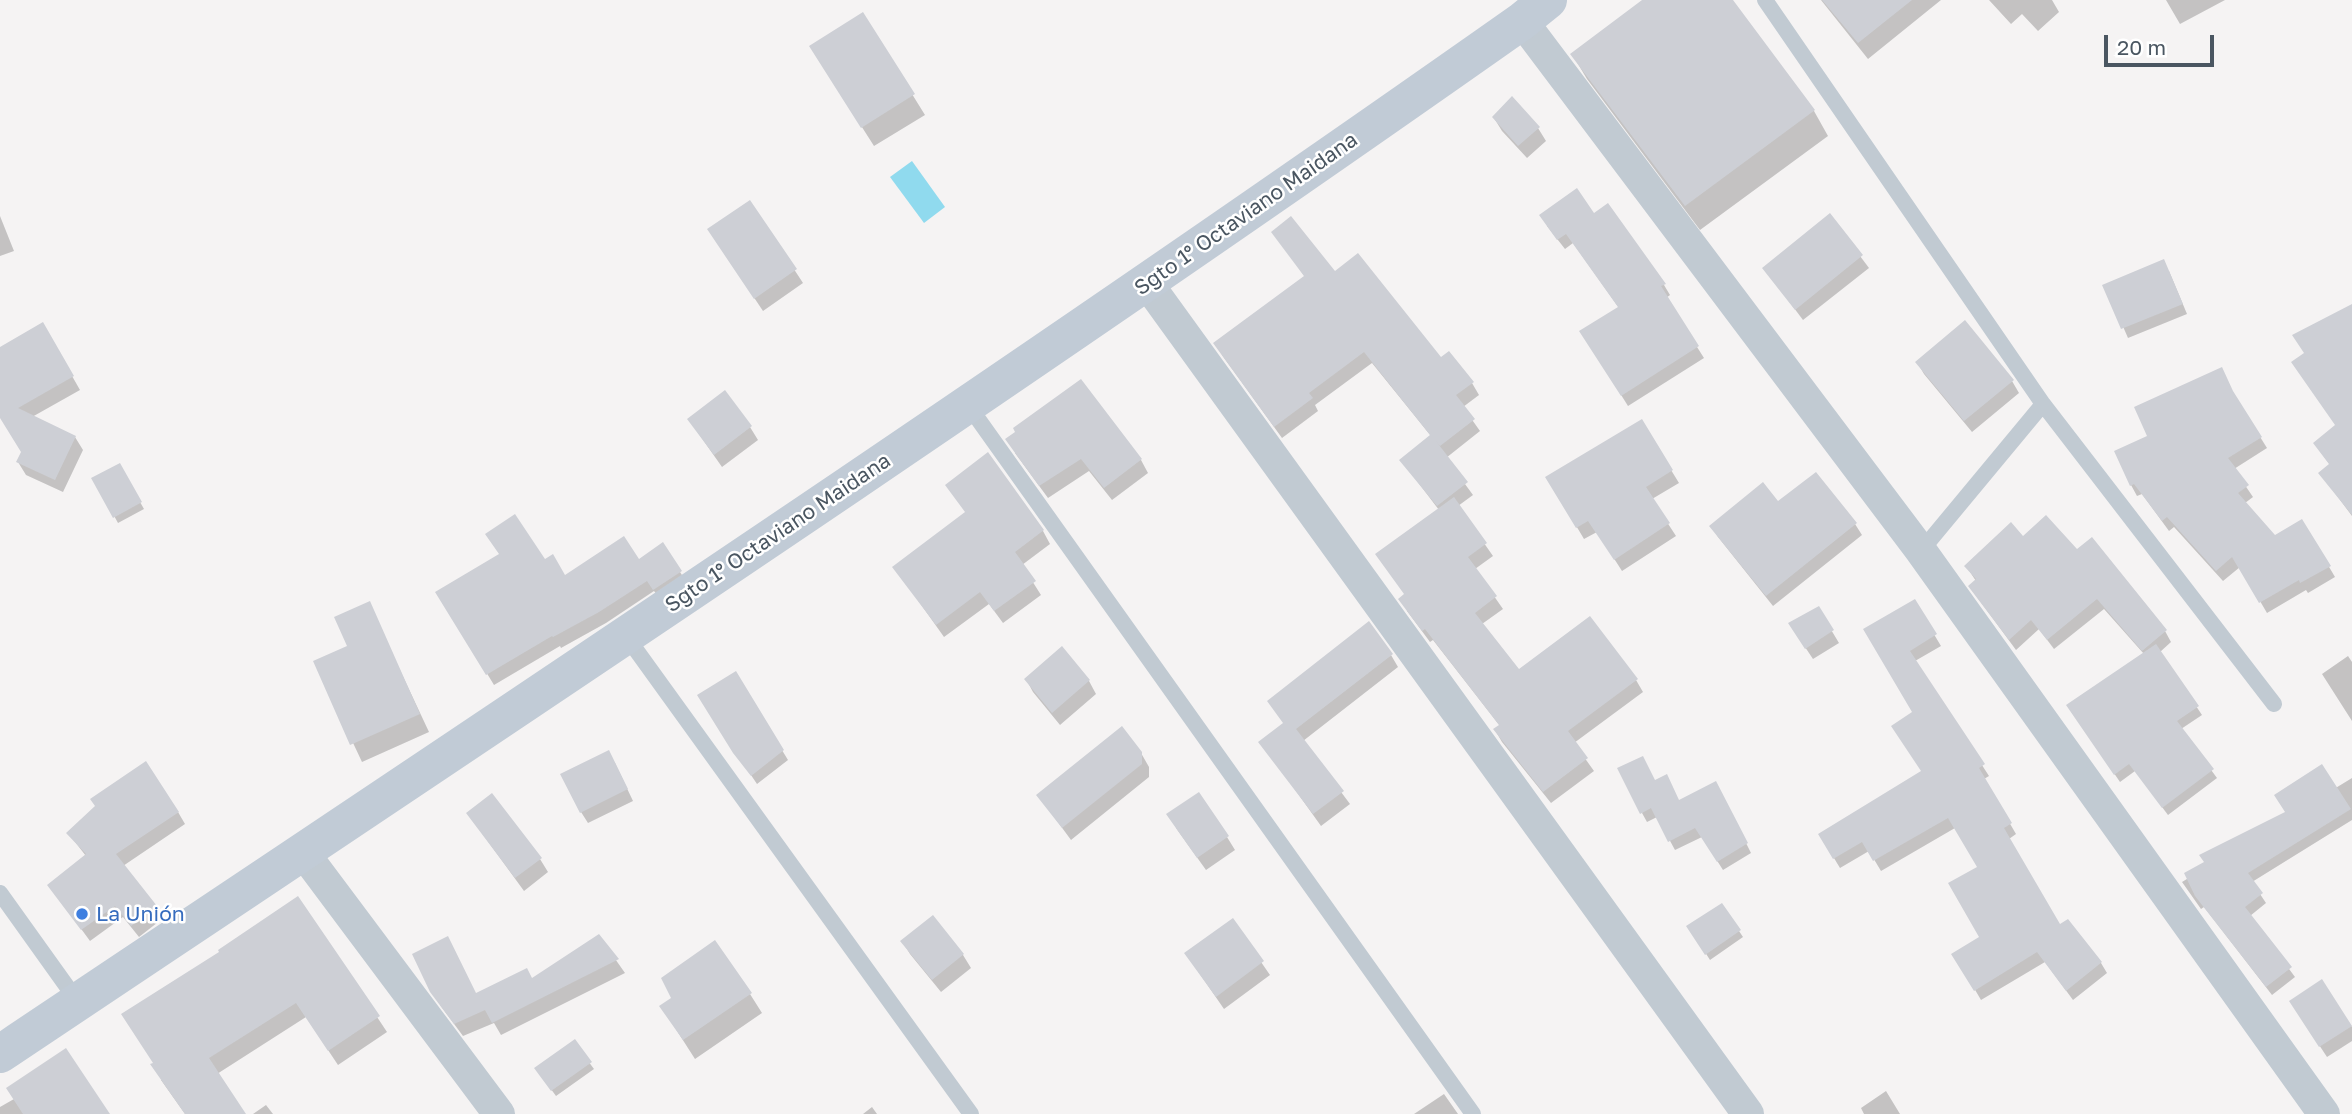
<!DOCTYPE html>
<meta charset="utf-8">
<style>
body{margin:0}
#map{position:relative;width:2352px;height:1114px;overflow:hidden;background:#f5f3f3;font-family:"Golos Text",sans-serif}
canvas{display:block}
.scale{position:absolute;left:2104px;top:35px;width:110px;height:32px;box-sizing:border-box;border:4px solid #4a5661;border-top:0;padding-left:9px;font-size:21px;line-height:24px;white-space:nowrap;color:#4a5661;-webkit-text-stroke:5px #fff;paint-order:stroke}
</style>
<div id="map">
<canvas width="2352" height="1114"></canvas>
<div class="scale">20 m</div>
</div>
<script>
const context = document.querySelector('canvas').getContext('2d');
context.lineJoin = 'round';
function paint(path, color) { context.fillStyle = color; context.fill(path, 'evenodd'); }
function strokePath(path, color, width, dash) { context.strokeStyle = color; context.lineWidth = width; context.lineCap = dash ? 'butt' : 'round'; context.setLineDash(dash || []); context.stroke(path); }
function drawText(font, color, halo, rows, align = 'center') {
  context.font = font + ' "Golos Text",sans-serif'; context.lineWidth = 5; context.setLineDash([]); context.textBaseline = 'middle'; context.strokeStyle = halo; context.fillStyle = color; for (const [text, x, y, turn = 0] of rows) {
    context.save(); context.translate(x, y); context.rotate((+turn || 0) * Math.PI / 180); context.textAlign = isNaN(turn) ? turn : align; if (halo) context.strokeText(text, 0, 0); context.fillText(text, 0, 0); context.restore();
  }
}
paint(new Path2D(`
 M 912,161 L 945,207 L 924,223 L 890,177 Z`), '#90daee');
paint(new Path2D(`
 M 1645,0 L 1730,0 L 1814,111 L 1828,136 L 1700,230 L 1587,79 L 1572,54 Z
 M 1821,0 L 1941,0 L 1868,59 Z
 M 1989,0 L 2052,0 L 2059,12 L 2038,31 L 2022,14 L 2011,24 Z
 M 2166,0 L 2225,0 L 2180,24 Z
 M 863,15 L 925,115 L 874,146 L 823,66 Z
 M 1494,118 L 1538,128 L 1546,141 L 1527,158 L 1502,131 Z
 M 750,202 L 803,283 L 763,311 L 717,242 Z
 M 1594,215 L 1664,285 L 1670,295 L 1666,298 L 1704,358 L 1628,406 L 1588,342 L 1619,308 L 1573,243 L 1565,249 L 1547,226 Z
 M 0,216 L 14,251 L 0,256 Z
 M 1830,216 L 1869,268 L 1803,320 L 1764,268 Z
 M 1273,232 L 1335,273 L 1472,383 L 1479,395 L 1463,407 L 1480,431 L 1446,458 L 1473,495 L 1458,506 L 1493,556 L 1475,569 L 1503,609 L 1482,624 L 1519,671 L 1636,680 L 1643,692 L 1574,743 L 1594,771 L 1551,803 L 1502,742 L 1495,730 L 1500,726 L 1433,640 L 1430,642 L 1407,611 L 1405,595 L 1439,510 L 1401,460 L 1431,436 L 1372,363 L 1315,405 L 1318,411 L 1282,438 L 1222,355 L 1305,277 Z
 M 2169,271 L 2187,314 L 2128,338 L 2105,285 Z
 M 2352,306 L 2352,516 L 2320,473 L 2330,465 L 2315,444 L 2336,426 L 2306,354 Z
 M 43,325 L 80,390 L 32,417 L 75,437 L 83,450 L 63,492 L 26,475 L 18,462 L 23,452 L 0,411 L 0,349 Z
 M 1917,362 L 2012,381 L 2019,393 L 1972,432 L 1924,374 Z
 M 2237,400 L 2267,448 L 2234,469 L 2253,497 L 2245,503 L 2274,538 L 2302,521 L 2335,577 L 2308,593 L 2306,590 L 2267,613 L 2240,567 L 2223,581 L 2174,527 L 2169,531 L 2142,494 L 2137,496 L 2131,485 Z
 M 689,420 L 750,427 L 758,440 L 722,467 Z
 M 1641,421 L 1679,483 L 1652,499 L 1676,536 L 1622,571 L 1597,532 L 1584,539 L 1547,477 Z
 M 1015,453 L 1141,460 L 1148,473 L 1112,500 L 1089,471 L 1048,498 Z
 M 119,465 L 144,509 L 118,523 L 94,479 Z
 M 1778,504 L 1855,524 L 1862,535 L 1773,606 L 1718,537 L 1711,526 Z
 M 966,513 L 1043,531 L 1050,544 L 1022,565 L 1041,595 L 1003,623 L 989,604 L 944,637 L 895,568 Z
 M 2023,538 L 2077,551 L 2165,631 L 2171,642 L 2160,652 L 2202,715 L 2181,729 L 2217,778 L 2168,815 L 2135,771 L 2120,782 L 2073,713 L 2144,654 L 2104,609 L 2054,649 L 2039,629 L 2016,650 L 1977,597 L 1976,581 L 1966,566 Z
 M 663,545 L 687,583 L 661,600 L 654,591 L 606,623 L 561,648 L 560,646 L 494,685 L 438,593 L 544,561 L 565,578 L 639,562 Z
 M 1914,601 L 1941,646 L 1915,661 L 1989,776 L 1984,779 L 2016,834 L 2009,839 L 2059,926 L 2101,963 L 2107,973 L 2073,1000 L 2045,962 L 1981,1000 L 1954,954 L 1981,937 L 1979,868 L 1955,828 L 1881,871 L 1869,851 L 1840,868 L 1820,835 L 1923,772 L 1915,712 L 1866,630 Z
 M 369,604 L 429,732 L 362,762 L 315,662 L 350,646 Z
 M 1818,608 L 1839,643 L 1813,659 L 1797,635 Z
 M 1061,649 L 1089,681 L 1096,694 L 1060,725 L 1033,692 L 1026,679 Z
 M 1391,655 L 1398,667 L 1303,741 L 1350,804 L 1321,826 L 1261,742 Z
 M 2348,656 L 2352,662 L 2352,721 L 2322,674 Z
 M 735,673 L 788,760 L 757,784 L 704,705 Z
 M 1141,753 L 1149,767 L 1149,777 L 1071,840 L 1038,795 Z
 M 615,763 L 633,801 L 588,823 L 581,812 Z
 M 2352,778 L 2352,820 L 2252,882 L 2266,903 L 2250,916 L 2295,977 L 2272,995 L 2204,907 L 2201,909 L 2182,882 Z
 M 1655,782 L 1679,802 L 1721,793 L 1751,853 L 1723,870 L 1702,837 L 1675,850 L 1657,817 L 1647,822 L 1642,813 Z
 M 178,812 L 185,824 L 123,866 L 162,919 L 139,937 L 123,917 L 90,941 L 49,885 L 86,856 L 68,833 Z
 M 468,814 L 540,859 L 548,872 L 524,891 Z
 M 1176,828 L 1227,837 L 1235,850 L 1206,870 Z
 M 298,898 L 387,1032 L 338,1065 L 306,1017 L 217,1074 L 244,1114 L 185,1114 L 161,1080 L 221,953 Z
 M 932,917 L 963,955 L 971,968 L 941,992 L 910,954 L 902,941 Z
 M 1232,920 L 1270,975 L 1224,1009 L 1186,954 Z
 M 1689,927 L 1739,931 L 1743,937 L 1710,960 Z
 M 599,936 L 625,973 L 501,1035 L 494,1023 L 463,1036 L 440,1005 L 532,980 Z
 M 2322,981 L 2352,1027 L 2352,1041 L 2327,1057 L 2298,1013 Z
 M 750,994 L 762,1013 L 695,1059 L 661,1006 Z
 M 574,1042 L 594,1069 L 556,1096 L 540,1074 Z
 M 1886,1091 L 1900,1114 L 1864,1114 L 1861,1108 Z
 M 1444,1094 L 1458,1114 L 1414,1114 Z
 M 14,1099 L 108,1114 L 0,1114 L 0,1107 Z
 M 266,1105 L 273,1114 L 253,1114 Z
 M 872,1107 L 877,1114 L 863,1114 Z`), '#0003');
paint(new Path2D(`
 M 1642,0 L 1733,0 L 1815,110 L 1685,206 L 1570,54 Z
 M 1822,0 L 1912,0 L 1858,43 Z
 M 863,12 L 915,94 L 861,128 L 809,46 Z
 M 1512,96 L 1540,127 L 1518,146 L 1492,117 Z
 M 1577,188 L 1594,213 L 1608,203 L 1666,284 L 1661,286 L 1699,346 L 1621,396 L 1579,331 L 1618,307 L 1566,234 L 1557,240 L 1539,215 Z
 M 750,200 L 797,269 L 754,299 L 707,229 Z
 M 1830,213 L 1863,255 L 1795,310 L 1762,268 Z
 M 1291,216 L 1335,271 L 1358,253 L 1441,357 L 1449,351 L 1474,382 L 1456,395 L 1475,419 L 1440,446 L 1435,440 L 1468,482 L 1437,506 L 1399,460 L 1430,435 L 1364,352 L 1309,393 L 1313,398 L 1274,427 L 1213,343 L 1304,276 L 1271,232 Z
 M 2164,259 L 2183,304 L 2121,329 L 2102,285 Z
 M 2352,304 L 2352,515 L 2318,473 L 2329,464 L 2313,443 L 2335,425 L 2291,362 L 2304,353 L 2292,335 Z
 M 1965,320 L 2014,380 L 1964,421 L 1915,362 Z
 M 43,322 L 74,376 L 18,408 L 76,436 L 55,480 L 16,462 L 21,452 L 0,418 L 0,347 Z
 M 2222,367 L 2233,391 L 2262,437 L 2228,458 L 2249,485 L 2238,493 L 2275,535 L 2302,519 L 2331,566 L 2300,583 L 2299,580 L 2259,603 L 2232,557 L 2216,571 L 2167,517 L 2162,521 L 2134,484 L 2130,486 L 2114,451 L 2147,436 L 2134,407 Z
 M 1081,379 L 1142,459 L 1104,488 L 1081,459 L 1039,486 L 1005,439 L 1015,432 L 1013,428 Z
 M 725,390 L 752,426 L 714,455 L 687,419 Z
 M 1642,419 L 1673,470 L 1646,487 L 1670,523 L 1614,560 L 1588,521 L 1576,528 L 1545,477 Z
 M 988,452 L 1044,530 L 1015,552 L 1036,581 L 994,611 L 980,592 L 936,625 L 892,567 L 965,512 L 945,485 Z
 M 120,463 L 142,502 L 113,518 L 91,478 Z
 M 1816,472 L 1857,523 L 1766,596 L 1709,526 L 1763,482 L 1778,501 Z
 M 1454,497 L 1487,543 L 1468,557 L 1497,596 L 1475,613 L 1519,669 L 1590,616 L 1638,679 L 1568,731 L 1588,758 L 1543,792 L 1493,729 L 1499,725 L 1425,629 L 1422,631 L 1398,599 L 1404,594 L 1375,554 Z
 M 515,514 L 545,559 L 553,554 L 565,575 L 624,536 L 639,559 L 663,542 L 682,571 L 653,590 L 647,581 L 599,612 L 553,637 L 552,636 L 486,675 L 435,592 L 499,554 L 485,534 Z
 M 2046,515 L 2077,549 L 2092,537 L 2167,630 L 2142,651 L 2097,599 L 2047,640 L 2031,620 L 2009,640 L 1968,586 L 1976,579 L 1964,566 L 2011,522 L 2023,536 Z
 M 1915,599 L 1937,634 L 1910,651 L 1985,764 L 1979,768 L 2012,823 L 2004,828 L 2060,924 L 2068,919 L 2102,962 L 2066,991 L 2037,952 L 1974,991 L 1951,954 L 1979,937 L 1948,883 L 1977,867 L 1948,818 L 1873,861 L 1862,842 L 1833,859 L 1818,834 L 1921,771 L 1891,726 L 1912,712 L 1863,629 Z
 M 370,601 L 420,714 L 350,745 L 313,661 L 347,646 L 334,617 Z
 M 1819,606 L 1834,630 L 1805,649 L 1788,623 Z
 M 1369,621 L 1393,654 L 1296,729 L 1344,791 L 1313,814 L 1258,742 L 1283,723 L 1267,701 Z
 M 2156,644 L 2199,706 L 2177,721 L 2214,769 L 2162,808 L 2129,764 L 2114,775 L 2066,705 Z
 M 1062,646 L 1090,680 L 1052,713 L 1024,679 Z
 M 736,671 L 784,750 L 751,776 L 733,753 L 697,695 Z
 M 1122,726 L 1142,752 L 1142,764 L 1062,828 L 1036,795 Z
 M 609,750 L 628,789 L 580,813 L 560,774 Z
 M 1643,756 L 1655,780 L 1667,774 L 1679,800 L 1716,781 L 1748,843 L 1717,862 L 1695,828 L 1668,842 L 1651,808 L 1640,814 L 1617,768 Z
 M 146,761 L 179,812 L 116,854 L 157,906 L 131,926 L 115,906 L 81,930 L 47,885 L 86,854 L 66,833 L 95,806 L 90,799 Z
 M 2322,764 L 2351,809 L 2248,873 L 2263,893 L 2245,907 L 2292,967 L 2266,987 L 2195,896 L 2184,873 L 2204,862 L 2199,855 L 2285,812 L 2274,795 Z
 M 1199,792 L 1229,836 L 1197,858 L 1166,814 Z
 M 492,793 L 542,858 L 515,878 L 466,813 Z
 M 298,896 L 380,1016 L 328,1051 L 296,1003 L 209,1058 L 246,1114 L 185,1114 L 150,1064 L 153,1063 L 121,1014 L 219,952 L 218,950 Z
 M 1722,903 L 1741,930 L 1705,955 L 1686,926 Z
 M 933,915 L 964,954 L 932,980 L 900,941 Z
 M 1233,918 L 1264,961 L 1216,997 L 1184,953 Z
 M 599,934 L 619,959 L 492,1023 L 485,1010 L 454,1024 L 430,992 L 412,954 L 448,936 L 476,993 L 527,968 L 532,978 Z
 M 715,940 L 752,993 L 683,1040 L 659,1006 L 671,998 L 661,978 Z
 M 2322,979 L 2352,1026 L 2319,1047 L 2289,1001 Z
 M 575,1039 L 592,1062 L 551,1091 L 534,1068 Z
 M 66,1048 L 110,1114 L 23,1114 L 6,1088 Z`), '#cdcfd5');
strokePath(new Path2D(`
 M 1765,0 L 2043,404 L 2274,704
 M 968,405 L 1473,1114
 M 1921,551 L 2043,404
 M 626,636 L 971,1114
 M 0,893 L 78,1002`), '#c1cad2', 16);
strokePath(new Path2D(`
 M 1522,21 L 1921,551 L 2324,1114
 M 1147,283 L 1748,1114
 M 303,852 L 499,1114`), '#c1cad2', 32);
strokePath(new Path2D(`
 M 0,1054 C 510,713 1021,374 1522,21 L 1548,0`), '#c1cbd6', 38);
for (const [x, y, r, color] of [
 [82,914,7,"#3f7fe0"]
]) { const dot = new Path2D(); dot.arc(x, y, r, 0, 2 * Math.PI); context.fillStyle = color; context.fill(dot); strokePath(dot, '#fff', 2.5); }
drawText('21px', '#4a5661', '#fff', [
 ["Sgto 1° Octaviano Maidana",1246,214,-35],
 ["Sgto 1° Octaviano Maidana",778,533,-34]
]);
drawText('21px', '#366cbe', '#fff', [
 ["La Unión",96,914]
], 'left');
</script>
